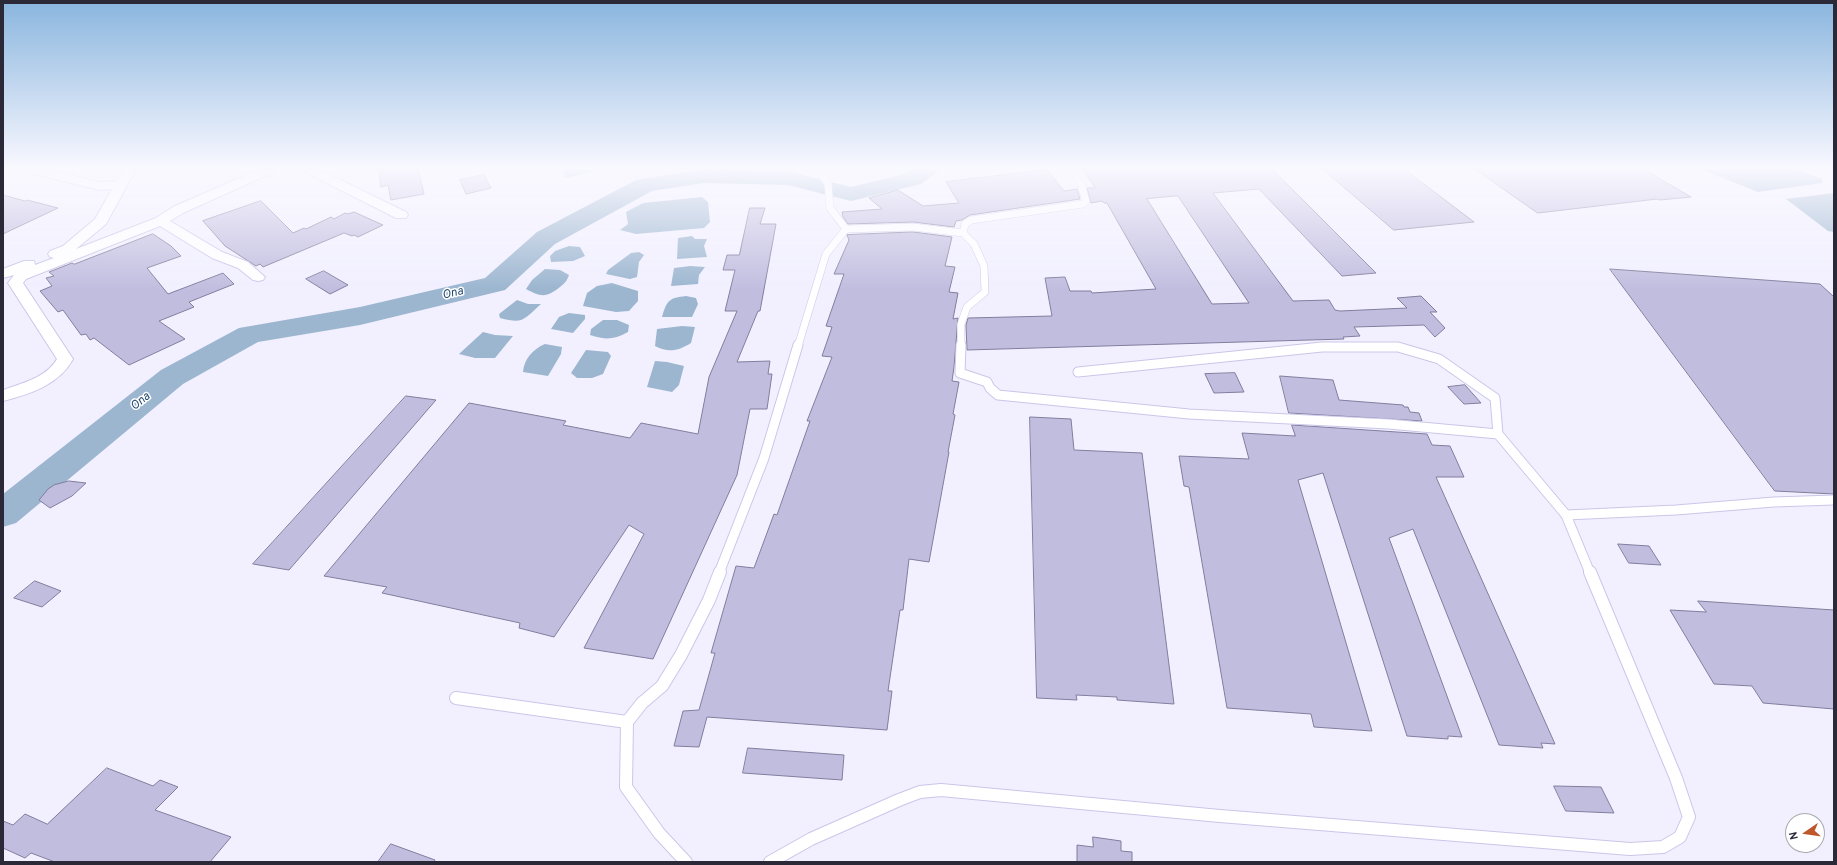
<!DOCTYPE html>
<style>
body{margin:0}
#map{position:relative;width:1837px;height:865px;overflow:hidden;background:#f2f0ff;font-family:Overpass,sans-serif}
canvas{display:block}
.frame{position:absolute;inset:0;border:4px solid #2b2937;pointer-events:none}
.north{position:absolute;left:1785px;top:813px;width:40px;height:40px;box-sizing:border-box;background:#fff;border:1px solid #aaa9af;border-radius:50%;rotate:257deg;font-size:11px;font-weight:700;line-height:16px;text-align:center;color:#2b2937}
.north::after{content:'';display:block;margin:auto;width:14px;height:18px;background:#be572c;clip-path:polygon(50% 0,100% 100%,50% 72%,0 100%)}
</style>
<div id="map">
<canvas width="1837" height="865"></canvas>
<div class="frame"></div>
<div class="north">N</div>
</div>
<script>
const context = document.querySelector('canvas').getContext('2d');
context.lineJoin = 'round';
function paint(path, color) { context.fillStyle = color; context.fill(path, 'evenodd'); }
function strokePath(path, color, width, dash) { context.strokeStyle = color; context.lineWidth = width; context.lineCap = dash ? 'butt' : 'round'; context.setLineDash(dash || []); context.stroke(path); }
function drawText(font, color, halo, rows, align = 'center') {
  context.font = font + ' Overpass,sans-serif'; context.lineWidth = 3; context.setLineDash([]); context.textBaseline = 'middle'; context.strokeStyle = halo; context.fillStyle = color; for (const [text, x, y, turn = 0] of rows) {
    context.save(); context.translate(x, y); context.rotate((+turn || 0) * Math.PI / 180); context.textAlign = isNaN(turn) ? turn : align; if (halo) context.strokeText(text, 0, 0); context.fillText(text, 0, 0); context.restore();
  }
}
paint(new Path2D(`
 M 565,169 L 588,169 L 592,172 L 566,178 L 562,170 Z
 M 1700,169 L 1796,169 L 1822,179 L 1822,183 L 1758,192 Z
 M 1834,193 L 1834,232 L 1828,231 L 1786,199 Z
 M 702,197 L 708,202 L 710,222 L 704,228 L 636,234 L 620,230 L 628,224 L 626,212 L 643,203 Z
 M 692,236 L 695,239 L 707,239 L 704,246 L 707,257 L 677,259 L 678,238 Z
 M 569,246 L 580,247 L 585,256 L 573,261 L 551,262 L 550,256 L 555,251 Z
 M 639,252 L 644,255 L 639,262 L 637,277 L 630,279 L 606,274 L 608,270 L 631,253 Z
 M 690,266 L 705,267 L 699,275 L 698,284 L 671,286 L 674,268 Z
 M 545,269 L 560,270 L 569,275 C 567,281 565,283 560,287 C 546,298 541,297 526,289 L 532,280 Z
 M 612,283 L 638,291 L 638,301 L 629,311 L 616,312 L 583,306 L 587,293 L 597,286 Z
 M 686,296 L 696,298 L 698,304 L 692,317 L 662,317 C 667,300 669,298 686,296 Z
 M 517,300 L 528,304 L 541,304 C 523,320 524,324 500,318 L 499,314 Z
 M 569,313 L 585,315 L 585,319 L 573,333 L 551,329 L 559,317 Z
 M 603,320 L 617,320 L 629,325 L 628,332 C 613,340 606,340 590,335 L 591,329 Z
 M 682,326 L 695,327 L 691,343 C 678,351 669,353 655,346 L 657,329 Z
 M 483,332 L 495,335 L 513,336 L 495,358 L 475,358 L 459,354 Z
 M 545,344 L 562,347 L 561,354 L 548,376 L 523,372 C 524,359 533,349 545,344 Z
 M 586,350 L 608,352 L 611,356 L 603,374 L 592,378 L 577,378 L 571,373 Z
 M 655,361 L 667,362 L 684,366 L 679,385 L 672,392 L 647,387 Z`), '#9cb6d0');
paint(new Path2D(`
 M 704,169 L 788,171 L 851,187 L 904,174 L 911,169 L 939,169 L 935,174 L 921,184 L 851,201 L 788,185 L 704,183 L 652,191 L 555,244 L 505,290 L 360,325 L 258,342 L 183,384 L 16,523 L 3,527 L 3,494 L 161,370 L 239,328 L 360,307 L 485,278 L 537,232 L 636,180 Z`), '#9cb6d0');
const building = new Path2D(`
 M 379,169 L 418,169 L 424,194 L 391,200 L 388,185 L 381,187 Z
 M 1083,169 L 1272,169 L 1376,273 L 1342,276 L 1259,189 L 1213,193 L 1293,301 L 1329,300 L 1335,310 L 1340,311 L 1407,308 L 1397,298 L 1421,296 L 1437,312 L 1430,312 L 1445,328 L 1435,337 L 1424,325 L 1354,327 L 1360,336 L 1343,337 L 1344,339 L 967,350 L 966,325 L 968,318 L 1052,316 L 1045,278 L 1065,277 L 1070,291 L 1091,291 L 1092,293 L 1156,289 L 1107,203 L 1104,203 L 1102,201 L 1091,203 L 1087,188 L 1095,188 ZM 1178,196 L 1249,303 L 1212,304 L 1147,199 Z
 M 1323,169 L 1404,169 L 1474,222 L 1394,230 Z
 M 1475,169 L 1643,169 L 1691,197 L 1660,200 L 1657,199 L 1538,213 Z
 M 1047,170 L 1064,191 L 1077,189 L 1080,199 L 970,215 L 962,220 L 956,221 L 954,227 L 913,222 L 848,224 L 843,217 L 842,212 L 882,209 L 869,198 L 898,190 L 923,206 L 959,203 L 946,182 Z
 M 484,175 L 491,188 L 466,194 L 460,180 Z
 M 3,195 L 25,201 L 27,200 L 58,208 L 3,234 Z
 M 261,201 L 293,233 L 304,228 L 306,229 L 331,217 L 334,219 L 345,213 L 348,214 L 354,212 L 383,225 L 358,237 L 354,235 L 352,236 L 344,233 L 263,267 L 260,264 L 256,266 L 225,246 L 203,221 Z
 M 750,208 L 765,208 L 760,224 L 776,224 L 760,311 L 758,311 L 737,362 L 770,361 L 768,374 L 772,374 L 767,409 L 750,409 L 737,475 L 653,659 L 584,648 L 644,534 L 629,525 L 554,637 L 519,628 L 520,623 L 382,593 L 387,587 L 324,576 L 469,403 L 566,421 L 563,425 L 630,438 L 641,423 L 698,434 L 709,377 L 737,311 L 725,311 L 735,270 L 723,270 L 727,255 L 739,255 Z
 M 913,232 L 952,237 L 945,266 L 955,267 L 949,292 L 958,293 L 953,319 L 958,318 L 954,367 L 952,381 L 959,382 L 953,414 L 955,415 L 948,452 L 949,452 L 929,562 L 909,559 L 903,610 L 900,610 L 888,691 L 892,691 L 887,730 L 707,717 L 699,747 L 674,746 L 683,711 L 699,710 L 715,653 L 711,653 L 736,566 L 754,568 L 774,514 L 777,515 L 810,421 L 807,421 L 832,357 L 822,356 L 832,327 L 826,326 L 844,274 L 834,274 L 849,240 L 847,235 Z
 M 153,234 L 171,246 L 181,256 L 147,268 L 168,294 L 223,273 L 234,284 L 189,302 L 194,307 L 159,321 L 185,339 L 129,365 L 94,338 L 90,340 L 86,334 L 81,335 L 63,310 L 58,312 L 40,291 L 52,286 L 46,278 L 54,276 L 49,272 L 72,263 L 74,264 Z
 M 1610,269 L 1820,284 L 1834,297 L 1834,494 L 1775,491 Z
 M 324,271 L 348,285 L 330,294 L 306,279 Z
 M 1235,373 L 1244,392 L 1214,393 L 1205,374 Z
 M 1280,376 L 1333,380 L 1339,400 L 1403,405 L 1404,407 L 1408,407 L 1410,412 L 1419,413 L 1422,421 L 1289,413 Z
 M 1465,385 L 1481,403 L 1464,404 L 1448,387 Z
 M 406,396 L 436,400 L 289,570 L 253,564 Z
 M 1030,417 L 1071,419 L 1074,450 L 1142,453 L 1174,704 L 1117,700 L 1117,697 L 1076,695 L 1077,700 L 1037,698 Z
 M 1292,425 L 1427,434 L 1432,445 L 1450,446 L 1464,477 L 1436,477 L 1555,744 L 1541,743 L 1543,748 L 1499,745 L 1413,529 L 1389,538 L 1462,737 L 1448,736 L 1448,739 L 1407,736 L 1323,473 L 1298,480 L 1372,731 L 1314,727 L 1311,714 L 1227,708 L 1189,487 L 1184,486 L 1179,456 L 1249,459 L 1242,433 L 1295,436 Z
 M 69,481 L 86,483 L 72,496 L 50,508 L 39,500 L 48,489 L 54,485 Z
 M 1618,544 L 1649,546 L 1661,565 L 1629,563 Z
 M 35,581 L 61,591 L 42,607 L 14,598 Z
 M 1698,601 L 1834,610 L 1834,709 L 1763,703 L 1752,686 L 1714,684 L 1670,610 L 1706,612 Z
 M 748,748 L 844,755 L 842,780 L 743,773 Z
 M 107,768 L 153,786 L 160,780 L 178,787 L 155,810 L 231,837 L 210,862 L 55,862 L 31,853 L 25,858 L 3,848 L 3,821 L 13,825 L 25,814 L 47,824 Z
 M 1554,786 L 1601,787 L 1614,813 L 1566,811 Z
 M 1093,837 L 1121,841 L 1121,851 L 1132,852 L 1132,862 L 1077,862 L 1077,845 L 1093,847 Z
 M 391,844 L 435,860 L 434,862 L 378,862 Z`);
paint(building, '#c1bddf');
strokePath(building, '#817d9d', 1);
const serviceFar2 = new Path2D(`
 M 1818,169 L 1834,175
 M 846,229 L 913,227 L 963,233 L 974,244 L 984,266 L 985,292 L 967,307 L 961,324 L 961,346
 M 963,233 L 965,224 L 971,220 L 1083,204 L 1086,201 L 1081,184 L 1070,169
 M 798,346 L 826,254 L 846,229 L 830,208 L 828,184 L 818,169`);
const serviceFar1 = new Path2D(`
 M 961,345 L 960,373 L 987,382 L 990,388 L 998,395 L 1189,414 L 1389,424 L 1498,434
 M 1078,372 L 1322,347 L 1398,347 L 1439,359 L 1495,398 L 1498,434 L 1566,515 L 1590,573
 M 1566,515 L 1676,510 L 1774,502 L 1834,500
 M 719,573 L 764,458 L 798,345`);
const service = new Path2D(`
 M 456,698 L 627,722
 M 686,862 L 659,833 L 626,787 L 627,722 L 642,703 L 662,686 L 681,655 L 709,600 L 720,572
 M 770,862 L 811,839 L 899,800 L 920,792 L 941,790 L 1220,816 L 1630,849 L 1663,847 L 1680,837 L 1689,817 L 1676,778 L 1590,572`);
const minor = new Path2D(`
 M 24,169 L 44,169 L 100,182 L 117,181 L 124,169 L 136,169 L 106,224 L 76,249 L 156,218 L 173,207 L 260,169 L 276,169 L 274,172 L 183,213 L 170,221 L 222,252 L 248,262 L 265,277 L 263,280 L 258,281 L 253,280 L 238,268 L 212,258 L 160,226 L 26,279 L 23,283 L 73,359 C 59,385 30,394 3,401 L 3,390 C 22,383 46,378 57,359 L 8,283 L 14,275 L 3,278 L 3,269 L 24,261 L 34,261 L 35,265 L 54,258 L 50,257 L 48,254 L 50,251 L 63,246 L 95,219 L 112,189 L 100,190 L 26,172 Z
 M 303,169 L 318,169 L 406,212 L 408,215 L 406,218 L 396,218 L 305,172 Z`);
strokePath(serviceFar2, '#cac6e9', 8);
strokePath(serviceFar1, '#cac6e9', 11);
strokePath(service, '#cac6e9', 14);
strokePath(minor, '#cac6e9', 2);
strokePath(serviceFar2, '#fff', 7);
strokePath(serviceFar1, '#fff', 9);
strokePath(service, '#fff', 12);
paint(minor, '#fff');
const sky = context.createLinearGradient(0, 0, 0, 290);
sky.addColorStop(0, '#89b5de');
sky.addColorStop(0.58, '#f9f8ff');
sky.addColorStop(1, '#f9f8ff00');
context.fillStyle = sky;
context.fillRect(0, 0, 1837, 290);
drawText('italic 12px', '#22496e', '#fff', [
 ["Ona",453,294,-13],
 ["Ona",141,402,-39]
]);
</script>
